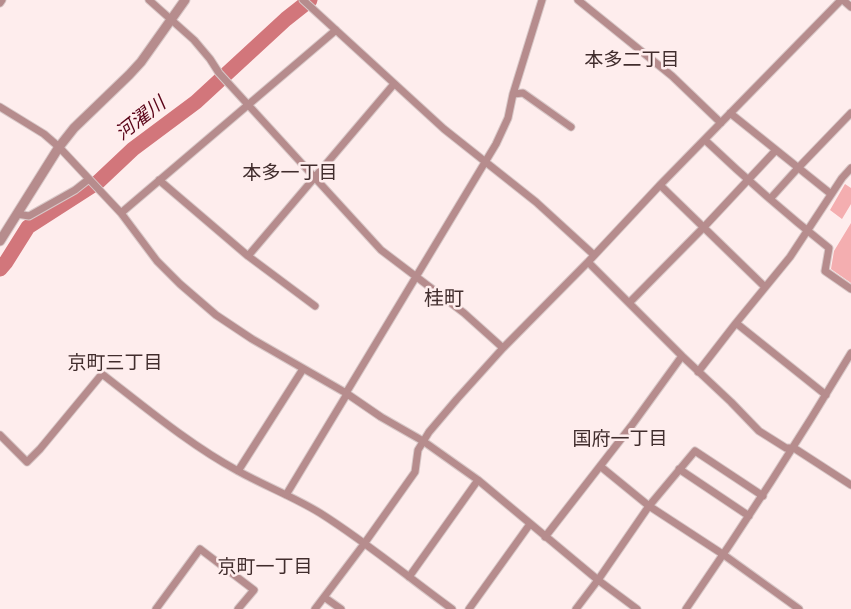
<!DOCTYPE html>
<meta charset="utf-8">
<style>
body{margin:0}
canvas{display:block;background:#feeded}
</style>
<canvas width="851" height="609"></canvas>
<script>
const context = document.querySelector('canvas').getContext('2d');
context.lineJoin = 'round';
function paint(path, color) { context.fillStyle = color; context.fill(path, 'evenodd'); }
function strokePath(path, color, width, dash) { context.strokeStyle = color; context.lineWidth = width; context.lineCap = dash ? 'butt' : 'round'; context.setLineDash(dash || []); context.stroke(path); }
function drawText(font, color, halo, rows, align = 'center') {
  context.font = font + ' Karla,"Noto Sans JP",sans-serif'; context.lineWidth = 5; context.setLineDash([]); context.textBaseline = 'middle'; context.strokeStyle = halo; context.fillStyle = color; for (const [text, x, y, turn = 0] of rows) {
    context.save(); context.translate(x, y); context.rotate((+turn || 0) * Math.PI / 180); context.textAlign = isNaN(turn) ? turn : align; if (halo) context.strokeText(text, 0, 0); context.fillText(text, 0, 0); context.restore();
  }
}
paint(new Path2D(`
 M 845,184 L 851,188 L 851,204 L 842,219 L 830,210 Z
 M 851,223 L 851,283 L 831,269 L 834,251 Z`), '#f4aeb0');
strokePath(new Path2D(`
 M 0,269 L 6,262 L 28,227 L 98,182 L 133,149 L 196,102 L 286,19 L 310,0`), '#d2767b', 15);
const minor = new Path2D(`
 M 149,0 L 194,40 L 210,59 L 219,73 L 381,250 L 464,313 L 503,348
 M 303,0 L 444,129 L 536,202 L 594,255
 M 578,0 L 672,76 L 721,123
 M 843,0 L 851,7
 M 0,3 L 2,0
 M 513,94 L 523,93 L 571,127
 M 0,107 L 44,134 L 59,147 L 121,213 L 157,261 L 180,284 L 216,315 L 252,339 L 346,393 L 381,417 L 423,441 L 478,480 L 598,580 L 637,609
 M 730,113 L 831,194
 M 705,140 C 745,178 786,214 829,248 L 825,271 L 851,289
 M 159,180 L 248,256 L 315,306
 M 660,185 L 765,287
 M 770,199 L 798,168 L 851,113
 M 121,213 L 336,30
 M 17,214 L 29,216 L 75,190 L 89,179
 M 248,256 L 394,84
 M 588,262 L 682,356 L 731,402 L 759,431 L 786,448 L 794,448 L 797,450 L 851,485
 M 629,303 L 704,227 L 776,150
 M 736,323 L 826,395
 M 698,372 L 736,323 L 790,257 L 842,178 L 851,168
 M 346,393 L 496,144 L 508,118 L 513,94 L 542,0
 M 0,435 L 27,462 L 40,449 L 102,374 C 146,408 190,445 238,471 C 265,486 294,497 320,513 C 366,542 408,577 452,609
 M 600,466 L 649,506 L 724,555 L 799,609
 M 679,469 L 749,516
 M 238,471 L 303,369
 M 286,495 L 347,394
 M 545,537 L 632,425 L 682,356
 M 409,577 L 478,480
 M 324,597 L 341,609
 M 156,609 L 200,549 L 254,590 L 238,609
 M 315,609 L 364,544 L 415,472 L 418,450 L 429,432 L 457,399 L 503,348 L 588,262 L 660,185 L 841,0
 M 469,609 L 530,524
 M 576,609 L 598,580 L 649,506 L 695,451 L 763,496
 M 686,609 C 744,525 799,440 851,353`);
const tertiary = new Path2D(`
 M 0,241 L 59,147 L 74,128 L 129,75 L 141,62 L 185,0`);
strokePath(minor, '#d8c8c8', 9);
strokePath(tertiary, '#d8c8c8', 11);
strokePath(minor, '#b68c8d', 7);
strokePath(tertiary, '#b68c8d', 9);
drawText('19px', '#412d2d', '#feeded', [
 ["本多二丁目",632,61],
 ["本多一丁目",290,174],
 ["京町三丁目",115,364],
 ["国府一丁目",620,440],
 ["京町一丁目",265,568]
]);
drawText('italic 19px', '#5a0317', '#feeded', [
 ["河濯川",141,119,-38]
]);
drawText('20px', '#412d2d', '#feeded', [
 ["桂町",444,299]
]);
</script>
